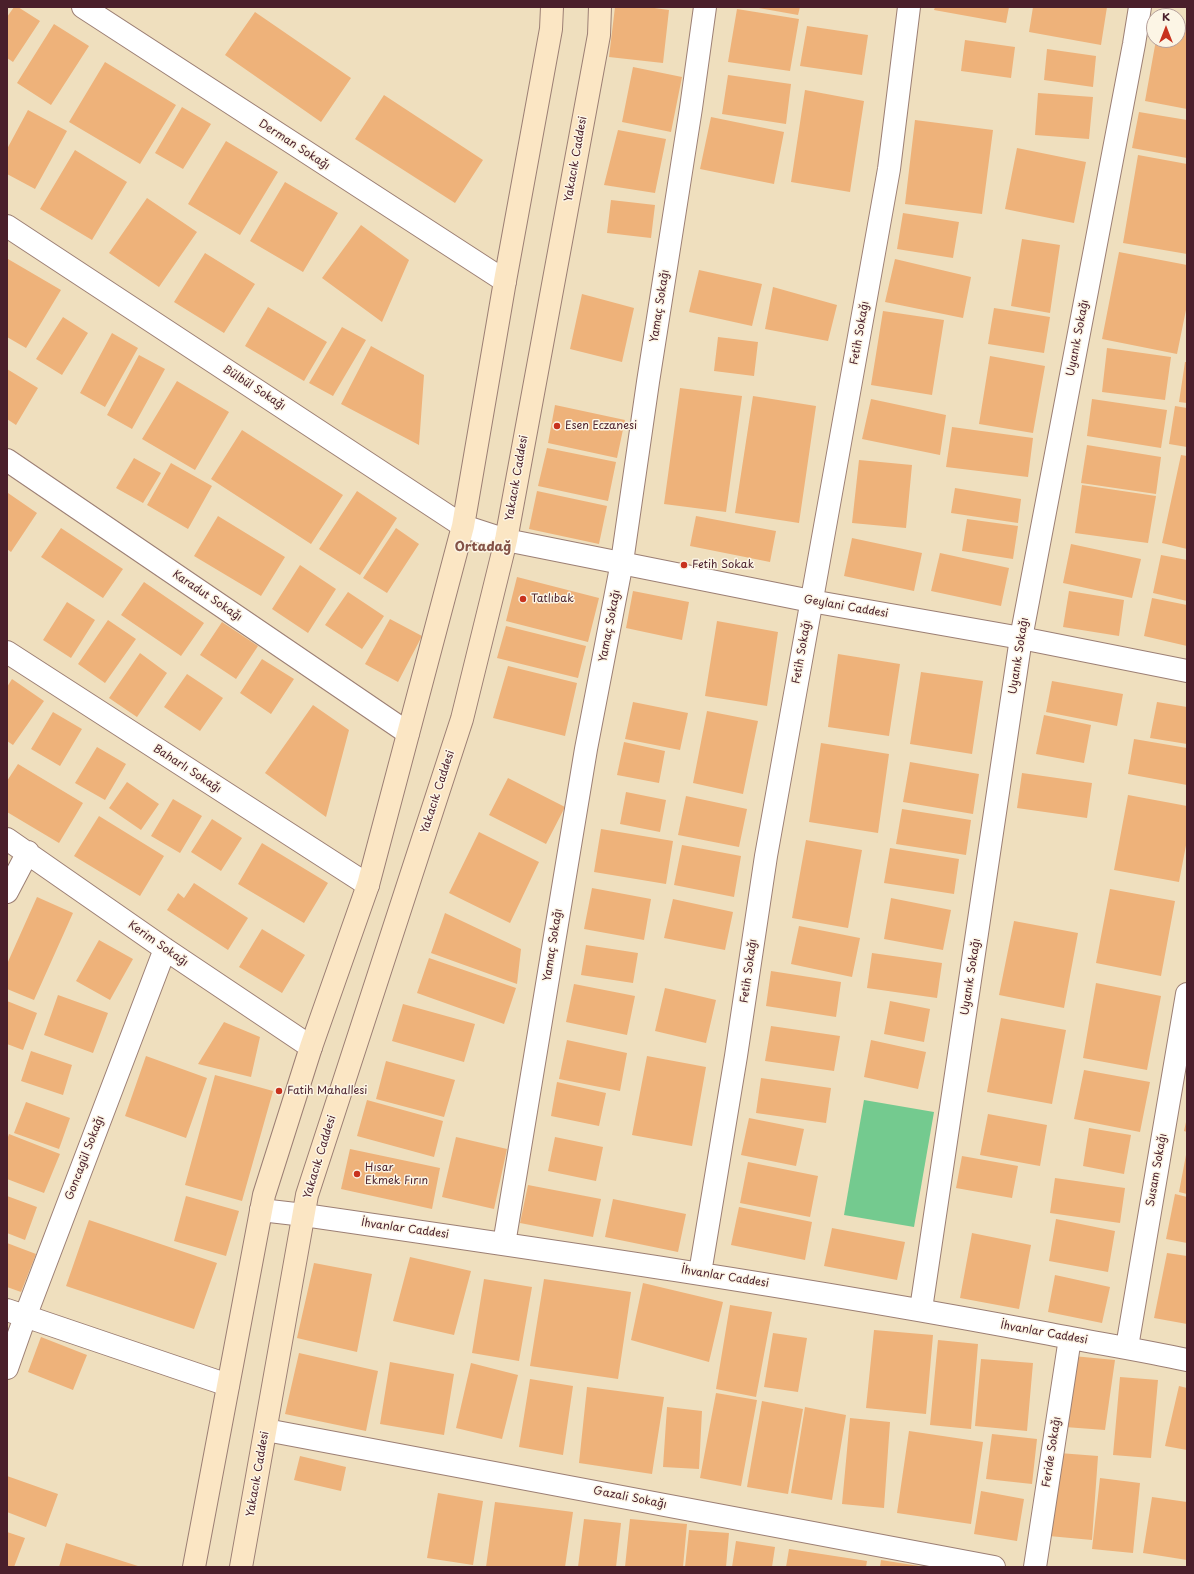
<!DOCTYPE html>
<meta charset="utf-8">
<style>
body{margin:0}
#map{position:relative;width:1194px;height:1574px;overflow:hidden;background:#efdfbe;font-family:"Playpen Sans",sans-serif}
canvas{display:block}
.frame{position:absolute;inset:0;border:8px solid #4a1f2b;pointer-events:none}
.north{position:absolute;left:1146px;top:8px;width:40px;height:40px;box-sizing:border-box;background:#fcf5e5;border:1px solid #b59f9b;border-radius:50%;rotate:0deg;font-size:11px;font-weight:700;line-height:16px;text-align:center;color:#4a1f2b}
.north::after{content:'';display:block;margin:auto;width:14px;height:18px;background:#c8321e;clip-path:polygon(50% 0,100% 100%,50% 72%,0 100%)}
</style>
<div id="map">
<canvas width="1194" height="1574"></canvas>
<div class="frame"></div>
<div class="north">K</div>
</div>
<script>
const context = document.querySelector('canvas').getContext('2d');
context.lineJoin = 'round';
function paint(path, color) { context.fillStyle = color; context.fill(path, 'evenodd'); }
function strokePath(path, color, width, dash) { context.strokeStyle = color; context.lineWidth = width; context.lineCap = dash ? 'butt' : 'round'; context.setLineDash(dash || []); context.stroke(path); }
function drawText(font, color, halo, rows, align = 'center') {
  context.font = font + ' "Playpen Sans",sans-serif'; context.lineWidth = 3; context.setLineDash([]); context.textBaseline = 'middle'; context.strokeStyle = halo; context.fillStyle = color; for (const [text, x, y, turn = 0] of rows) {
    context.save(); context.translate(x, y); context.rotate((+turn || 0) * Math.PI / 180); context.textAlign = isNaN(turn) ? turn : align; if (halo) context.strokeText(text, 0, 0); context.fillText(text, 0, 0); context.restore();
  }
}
paint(new Path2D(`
 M 864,1100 L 934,1112 L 914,1227 L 844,1215 Z`), '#74ca8f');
paint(new Path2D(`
 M 14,7 L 18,7 L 40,21 L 13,62 L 7,58 L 7,17 Z
 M 615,7 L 647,7 L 669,10 L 663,63 L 609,57 Z
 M 753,7 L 800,7 L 798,15 Z
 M 935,7 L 1009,7 L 1006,23 L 934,10 Z
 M 1033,7 L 1107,7 L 1101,45 L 1029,32 Z
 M 737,9 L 799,19 L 790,71 L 728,62 Z
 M 255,12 L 351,78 L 321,122 L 225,55 Z
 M 54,24 L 89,46 L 51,105 L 17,83 Z
 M 1178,24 L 1187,25 L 1187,109 L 1145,101 L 1156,40 L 1178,40 Z
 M 807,26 L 868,35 L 862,75 L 800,66 Z
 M 965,40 L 1015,47 L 1011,78 L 961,71 Z
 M 1047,49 L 1096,56 L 1093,87 L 1044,80 Z
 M 105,62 L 176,105 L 140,164 L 69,122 Z
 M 633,67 L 682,77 L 671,132 L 622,122 Z
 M 728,75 L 791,84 L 786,124 L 722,114 Z
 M 805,90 L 864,101 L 850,192 L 791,182 Z
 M 1038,93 L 1093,97 L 1089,139 L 1035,135 Z
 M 384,95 L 483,160 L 455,203 L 355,139 Z
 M 182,107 L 211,124 L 183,169 L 155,153 Z
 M 28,110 L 67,131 L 35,189 L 7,174 L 7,149 Z
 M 1139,112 L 1187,120 L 1187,158 L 1132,148 Z
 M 711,117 L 784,132 L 774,184 L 700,169 Z
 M 915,120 L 993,130 L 982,214 L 905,204 Z
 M 618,130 L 666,139 L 655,193 L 604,185 Z
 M 226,141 L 278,172 L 240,235 L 188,204 Z
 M 1017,148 L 1086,162 L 1074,223 L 1005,209 Z
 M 75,150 L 127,182 L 92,240 L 40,209 Z
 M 1138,155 L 1187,164 L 1187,254 L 1123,243 Z
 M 285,182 L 338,213 L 303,272 L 250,241 Z
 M 147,198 L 197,232 L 159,287 L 109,253 Z
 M 611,200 L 655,205 L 651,238 L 607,233 Z
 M 903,213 L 959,222 L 953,258 L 897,249 Z
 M 361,225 L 409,260 L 382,322 L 322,278 Z
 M 1022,239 L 1060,245 L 1050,313 L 1011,306 Z
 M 1119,252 L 1187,265 L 1187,305 L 1177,354 L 1102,339 Z
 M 205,253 L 255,284 L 224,333 L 174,302 Z
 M 8,259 L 61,290 L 26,348 L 7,337 L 7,261 Z
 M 895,259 L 971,277 L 963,318 L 885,302 Z
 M 699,270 L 762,284 L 752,326 L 689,312 Z
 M 773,287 L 837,305 L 828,341 L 765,329 Z
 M 582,294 L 634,308 L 622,362 L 570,349 Z
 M 268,307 L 327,342 L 304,381 L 245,346 Z
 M 994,308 L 1050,317 L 1044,353 L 988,344 Z
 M 883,311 L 944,320 L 932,395 L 871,385 Z
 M 63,317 L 88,333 L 62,375 L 36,359 Z
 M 342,327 L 366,340 L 333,396 L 309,383 Z
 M 112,333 L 138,348 L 105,407 L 80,393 Z
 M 718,337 L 758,342 L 754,376 L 714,371 Z
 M 371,346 L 424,375 L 419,445 L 341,404 Z
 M 1107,348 L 1171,357 L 1165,400 L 1102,392 Z
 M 139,355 L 165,369 L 132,429 L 107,415 Z
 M 990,356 L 1045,366 L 1033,433 L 979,424 Z
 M 1185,362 L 1187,362 L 1187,403 L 1179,402 Z
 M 7,369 L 38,388 L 16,425 L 7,419 Z
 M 177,381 L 229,412 L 195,470 L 142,439 Z
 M 680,388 L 742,396 L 726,512 L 664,504 Z
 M 753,396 L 816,406 L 799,523 L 735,513 Z
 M 871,399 L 946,415 L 940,455 L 862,439 Z
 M 1092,399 L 1167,410 L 1161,448 L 1087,436 Z
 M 555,405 L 625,420 L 617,458 L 548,443 Z
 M 1175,406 L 1187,408 L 1187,447 L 1169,444 Z
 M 952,427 L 1033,438 L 1028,477 L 946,467 Z
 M 242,430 L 343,495 L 311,544 L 211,479 Z
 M 1087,445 L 1161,457 L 1156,494 L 1081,483 Z
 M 547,448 L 616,462 L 608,501 L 538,486 Z
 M 1181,455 L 1187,456 L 1187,549 L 1162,543 Z
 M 134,458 L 161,473 L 143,503 L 116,488 Z
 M 859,460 L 912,465 L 906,528 L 852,523 Z
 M 171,463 L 212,486 L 188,529 L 147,505 Z
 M 1082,485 L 1156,496 L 1148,543 L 1075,533 Z
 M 955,488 L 1021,499 L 1018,523 L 951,513 Z
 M 357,491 L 397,518 L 360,575 L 319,549 Z
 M 537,491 L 607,506 L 599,544 L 529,529 Z
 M 8,493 L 37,513 L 11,552 L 7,549 L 7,495 Z
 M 218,516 L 285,557 L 261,596 L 194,556 Z
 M 696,516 L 776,531 L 770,562 L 690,546 Z
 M 967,519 L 1018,526 L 1013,559 L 962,551 Z
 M 61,528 L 123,569 L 103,598 L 41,557 Z
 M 396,528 L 419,544 L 387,593 L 363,578 Z
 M 852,538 L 922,553 L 914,591 L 844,576 Z
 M 1071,544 L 1141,559 L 1132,598 L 1063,583 Z
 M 940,553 L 1009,568 L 1001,606 L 931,591 Z
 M 1161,555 L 1187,560 L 1187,601 L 1153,593 Z
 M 300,565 L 336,589 L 308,633 L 272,609 Z
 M 517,577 L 599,598 L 588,642 L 506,621 Z
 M 144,582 L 204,623 L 181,656 L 121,615 Z
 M 633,591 L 689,602 L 682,640 L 626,628 Z
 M 1069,591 L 1124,600 L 1119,636 L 1063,627 Z
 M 348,592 L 384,616 L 362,649 L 325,625 Z
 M 1152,598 L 1187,605 L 1187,646 L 1144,636 Z
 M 67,602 L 95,620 L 71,658 L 43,640 Z
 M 390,619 L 422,636 L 398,682 L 365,664 Z
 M 108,620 L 136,639 L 105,683 L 78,664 Z
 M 717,621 L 778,632 L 767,706 L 705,696 Z
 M 222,622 L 258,646 L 236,679 L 200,655 Z
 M 506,626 L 586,646 L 578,678 L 497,658 Z
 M 140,653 L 167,673 L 137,717 L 109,698 Z
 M 838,654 L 900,664 L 889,736 L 828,727 Z
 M 262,659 L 294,679 L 271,714 L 240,693 Z
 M 508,666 L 577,683 L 565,736 L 493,718 Z
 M 921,672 L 983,681 L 972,754 L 910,744 Z
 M 187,674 L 223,698 L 200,731 L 164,707 Z
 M 12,679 L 44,701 L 13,745 L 7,741 L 7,687 Z
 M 1052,681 L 1123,694 L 1117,726 L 1046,712 Z
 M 633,702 L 688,713 L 680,750 L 625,739 Z
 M 1157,702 L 1187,707 L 1187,744 L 1150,738 Z
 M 313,705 L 349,730 L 326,817 L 265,773 Z
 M 707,711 L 758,721 L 743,794 L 693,783 Z
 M 53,712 L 82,729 L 60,766 L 31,749 Z
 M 1044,715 L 1091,725 L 1084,763 L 1036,754 Z
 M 1134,739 L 1187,748 L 1187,785 L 1128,774 Z
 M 624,742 L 665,751 L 659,783 L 617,775 Z
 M 821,743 L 889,754 L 878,833 L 809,822 Z
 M 97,747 L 126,764 L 105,800 L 75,783 Z
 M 910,762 L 979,774 L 973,814 L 903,802 Z
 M 18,764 L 83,803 L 59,843 L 7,812 L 7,781 Z
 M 1022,773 L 1092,783 L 1087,818 L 1017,808 Z
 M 508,778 L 565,807 L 546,844 L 489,815 Z
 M 127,782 L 159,804 L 141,830 L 109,808 Z
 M 626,792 L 666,800 L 660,832 L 620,824 Z
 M 1128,795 L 1187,806 L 1187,840 L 1179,882 L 1114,870 Z
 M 686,796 L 747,809 L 739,847 L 678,835 Z
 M 173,799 L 202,816 L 180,853 L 151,836 Z
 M 902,809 L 971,820 L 966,855 L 896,844 Z
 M 99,816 L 164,856 L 140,896 L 74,856 Z
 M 212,819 L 242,838 L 221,871 L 191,852 Z
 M 601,829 L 673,841 L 666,884 L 594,872 Z
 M 479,832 L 539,862 L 510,923 L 449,893 Z
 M 806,840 L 862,850 L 848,928 L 792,918 Z
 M 262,843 L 328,883 L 304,923 L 238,884 Z
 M 682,845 L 741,856 L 734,897 L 674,885 Z
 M 890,848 L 959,859 L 954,894 L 884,883 Z
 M 194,883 L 248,918 L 228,950 L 167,910 L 178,893 L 184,898 Z
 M 592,888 L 651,899 L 644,940 L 584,929 Z
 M 1110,889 L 1175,901 L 1161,976 L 1096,963 Z
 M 37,897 L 73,913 L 34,1000 L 7,989 L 7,964 Z
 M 891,898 L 951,910 L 943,950 L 884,939 Z
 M 673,899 L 733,912 L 725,950 L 664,938 Z
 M 445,913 L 521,949 L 517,984 L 431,953 Z
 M 1014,921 L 1078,933 L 1064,1008 L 999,995 Z
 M 799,926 L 860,938 L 852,977 L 791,964 Z
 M 262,929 L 305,955 L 282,993 L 239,967 Z
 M 99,940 L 133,959 L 110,1000 L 76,981 Z
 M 586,945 L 638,953 L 633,983 L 581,975 Z
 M 872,953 L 942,963 L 937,998 L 867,988 Z
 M 429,958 L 516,988 L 504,1024 L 417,993 Z
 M 771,971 L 841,982 L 836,1017 L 766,1006 Z
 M 1096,983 L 1161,996 L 1147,1070 L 1083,1058 Z
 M 574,984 L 635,996 L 627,1035 L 566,1022 Z
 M 665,988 L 716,1000 L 706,1043 L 655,1031 Z
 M 58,995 L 108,1013 L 93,1053 L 44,1035 Z
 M 7,1001 L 37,1013 L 23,1050 L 7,1044 Z
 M 890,1001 L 930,1009 L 924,1042 L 884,1034 Z
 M 403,1004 L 475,1024 L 464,1062 L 392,1041 Z
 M 1001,1018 L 1066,1030 L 1052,1104 L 987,1092 Z
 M 224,1022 L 260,1037 L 251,1077 L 198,1064 Z
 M 771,1026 L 840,1036 L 834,1071 L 765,1061 Z
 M 567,1040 L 627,1053 L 620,1091 L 559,1079 Z
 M 871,1040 L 926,1052 L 918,1089 L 864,1077 Z
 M 31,1051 L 72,1065 L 63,1095 L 21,1081 Z
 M 146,1056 L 207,1078 L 186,1138 L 125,1116 Z
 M 647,1056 L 706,1067 L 692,1146 L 632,1135 Z
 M 386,1061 L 455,1080 L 444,1117 L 376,1099 Z
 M 1084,1070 L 1150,1082 L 1140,1132 L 1074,1119 Z
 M 215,1075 L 273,1091 L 242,1201 L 185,1185 Z
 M 761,1078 L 831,1088 L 826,1123 L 756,1113 Z
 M 557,1082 L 606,1093 L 599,1126 L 551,1116 Z
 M 367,1100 L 443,1121 L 434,1157 L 357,1136 Z
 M 26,1102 L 70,1118 L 59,1149 L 14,1133 Z
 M 988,1114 L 1047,1125 L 1040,1166 L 980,1155 Z
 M 749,1118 L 804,1129 L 796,1166 L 741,1155 Z
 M 1186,1122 L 1187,1122 L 1187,1132 L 1184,1131 Z
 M 1089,1128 L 1131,1135 L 1124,1174 L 1083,1166 Z
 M 9,1134 L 60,1154 L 44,1193 L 7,1179 L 7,1140 Z
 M 456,1137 L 507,1149 L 494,1209 L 442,1197 Z
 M 555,1137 L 603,1147 L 596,1181 L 548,1171 Z
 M 350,1149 L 440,1168 L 432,1209 L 341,1189 Z
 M 1186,1155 L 1187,1155 L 1187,1194 L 1179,1192 Z
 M 962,1156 L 1018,1166 L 1012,1198 L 956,1188 Z
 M 748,1162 L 818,1176 L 810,1217 L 740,1203 Z
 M 1055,1178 L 1125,1188 L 1120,1223 L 1050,1213 Z
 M 528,1185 L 601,1199 L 593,1237 L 520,1223 Z
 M 1175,1194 L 1187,1197 L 1187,1243 L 1166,1239 Z
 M 7,1196 L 37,1207 L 25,1240 L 7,1233 Z
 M 186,1196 L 239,1211 L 226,1256 L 174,1241 Z
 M 613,1199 L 686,1214 L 678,1252 L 605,1237 Z
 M 739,1207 L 812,1222 L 805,1260 L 731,1245 Z
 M 1056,1219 L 1115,1231 L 1108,1272 L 1049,1261 Z
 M 89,1220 L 217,1263 L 194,1329 L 66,1286 Z
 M 832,1228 L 905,1242 L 897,1280 L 824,1266 Z
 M 972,1233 L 1031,1245 L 1019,1309 L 960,1298 Z
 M 7,1243 L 36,1254 L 21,1292 L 7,1287 Z
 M 1167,1253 L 1187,1256 L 1187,1324 L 1154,1318 Z
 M 410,1257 L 471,1271 L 454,1335 L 393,1321 Z
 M 314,1263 L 372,1274 L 357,1352 L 297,1338 Z
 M 1055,1275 L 1110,1287 L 1102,1323 L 1048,1312 Z
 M 484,1279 L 532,1287 L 519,1361 L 472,1353 Z
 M 544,1279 L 631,1292 L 618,1379 L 530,1366 Z
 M 643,1283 L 723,1302 L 709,1362 L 631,1340 Z
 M 730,1305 L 772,1312 L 756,1397 L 716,1389 Z
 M 874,1330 L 933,1335 L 926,1414 L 866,1408 Z
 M 773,1333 L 807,1338 L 798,1392 L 764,1387 Z
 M 41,1337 L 87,1355 L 73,1390 L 28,1372 Z
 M 938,1340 L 978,1344 L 971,1429 L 930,1425 Z
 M 299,1353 L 378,1371 L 366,1431 L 285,1414 Z
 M 1073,1356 L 1115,1360 L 1105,1430 L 1065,1427 Z
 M 981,1359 L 1033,1363 L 1027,1431 L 975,1426 Z
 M 390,1362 L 454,1374 L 444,1435 L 380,1424 Z
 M 471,1363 L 518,1375 L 502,1439 L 456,1428 Z
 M 1120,1377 L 1158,1380 L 1151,1458 L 1113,1455 Z
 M 530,1379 L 573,1386 L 563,1455 L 519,1447 Z
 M 1179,1386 L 1187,1388 L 1187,1450 L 1165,1446 Z
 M 587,1387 L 664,1397 L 652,1474 L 579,1463 Z
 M 716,1393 L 757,1400 L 741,1486 L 700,1478 Z
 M 762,1401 L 803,1409 L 788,1494 L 747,1487 Z
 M 667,1407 L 702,1411 L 699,1469 L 663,1467 Z
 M 805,1407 L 846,1415 L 832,1500 L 791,1493 Z
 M 850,1418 L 890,1422 L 884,1508 L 842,1504 Z
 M 909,1431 L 983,1442 L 971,1524 L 897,1513 Z
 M 992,1434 L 1037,1439 L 1032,1484 L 986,1479 Z
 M 1059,1453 L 1098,1456 L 1092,1540 L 1049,1536 Z
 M 300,1456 L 346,1467 L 341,1491 L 294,1480 Z
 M 7,1476 L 58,1494 L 46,1527 L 7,1512 Z
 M 1100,1478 L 1140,1483 L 1133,1553 L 1092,1549 Z
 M 981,1491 L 1024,1499 L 1017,1541 L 974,1534 Z
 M 438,1493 L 483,1501 L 473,1565 L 427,1558 Z
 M 1152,1497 L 1187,1502 L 1187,1560 L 1143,1553 Z
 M 495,1502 L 573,1512 L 565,1567 L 486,1567 Z
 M 584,1519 L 621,1523 L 616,1567 L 578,1567 Z
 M 630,1519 L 687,1524 L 683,1567 L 625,1567 Z
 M 689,1530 L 729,1533 L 726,1567 L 685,1567 Z
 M 7,1532 L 25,1538 L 14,1567 L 7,1567 Z
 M 736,1541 L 775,1547 L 772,1567 L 732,1567 Z
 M 66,1543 L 141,1567 L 59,1567 Z
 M 789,1549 L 867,1561 L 866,1567 L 786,1567 Z
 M 881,1560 L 919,1566 L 919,1567 L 880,1567 Z`), '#eeb27a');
const minor = new Path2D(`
 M 83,7 L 505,281
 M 7,226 L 463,526 L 506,540
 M 7,460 L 408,733
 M 7,652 L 368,885
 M 7,839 L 165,949 L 311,1047
 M 7,892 L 28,852
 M 261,1210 L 304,1215 C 553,1251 802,1287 1050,1334 C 1096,1343 1141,1350 1187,1360
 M 504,1244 L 586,749 L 622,562 L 648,382 L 691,108 L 705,7
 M 700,1273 L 736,1056 L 766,856 L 889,169 L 909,7
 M 921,1309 L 1021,638 L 1134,44 L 1140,7
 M 7,1310 L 228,1385
 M 1127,1347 L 1187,994
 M 7,1368 L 25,1317 L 165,949
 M 266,1430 L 994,1567
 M 1035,1567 L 1070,1338`);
const tertiary = new Path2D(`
 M 506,540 L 811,601 L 1021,638 L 1187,671`);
const secondary = new Path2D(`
 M 194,1567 L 264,1195 L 311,1047 L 368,885 L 463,526 L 505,281 L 551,29 L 552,7
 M 241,1567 L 307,1195 L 462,719 L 506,540 L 599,35 L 600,7`);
strokePath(minor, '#9c7f74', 24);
strokePath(tertiary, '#9c7f74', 24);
strokePath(secondary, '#9c7f74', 24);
strokePath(minor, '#fff', 22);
strokePath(tertiary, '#fff', 22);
strokePath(secondary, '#fbe6c4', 22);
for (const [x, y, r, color] of [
 [557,426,4,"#c8321e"],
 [684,565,4,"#c8321e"],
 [523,599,4,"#c8321e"],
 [279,1091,4,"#c8321e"],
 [357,1174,4,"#c8321e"]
]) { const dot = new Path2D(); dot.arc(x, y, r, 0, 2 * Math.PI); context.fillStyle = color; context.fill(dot); strokePath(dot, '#fcf5e5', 1.5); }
drawText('11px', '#4a1f2b', '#fcf5e5', [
 ["Derman Sokağı",294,145,33],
 ["Yakacık Caddesi",576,159,-80],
 ["Yamaç Sokağı",660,306,-81],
 ["Fetih Sokağı",860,333,-80],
 ["Uyanık Sokağı",1078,338,-79],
 ["Bülbül Sokağı",254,388,33],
 ["Yakacık Caddesi",517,478,-80],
 ["Karadut Sokağı",207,596,34],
 ["Geylani Caddesi",846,607,10],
 ["Yamaç Sokağı",610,626,-79],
 ["Fetih Sokağı",802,652,-80],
 ["Uyanık Sokağı",1019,656,-81],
 ["Baharlı Sokağı",187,769,33],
 ["Yakacık Caddesi",438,792,-72],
 ["Kerim Sokağı",158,944,35],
 ["Yamaç Sokağı",553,945,-81],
 ["Fetih Sokağı",749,971,-82],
 ["Uyanık Sokağı",971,977,-81],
 ["Yakacık Caddesi",320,1157,-73],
 ["Goncagül Sokağı",85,1158,-69],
 ["Susam Sokağı",1157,1170,-80],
 ["İhvanlar Caddesi",405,1229,8],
 ["İhvanlar Caddesi",725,1277,9],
 ["İhvanlar Caddesi",1044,1333,10],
 ["Feride Sokağı",1052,1452,-81],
 ["Yakacık Caddesi",258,1474,-80],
 ["Gazali Sokağı",630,1498,11]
]);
drawText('11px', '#4a1f2b', '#fcf5e5', [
 ["Esen Eczanesi",565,426],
 ["Fetih Sokak",692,565],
 ["Tatlıbak",531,599],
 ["Fatih Mahallesi",287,1091],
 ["Hısar",365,1168],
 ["Ekmek Fırın",365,1181]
], 'left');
drawText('bold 13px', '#835247', '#fcf5e5', [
 ["Ortadağ",483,547]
]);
</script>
